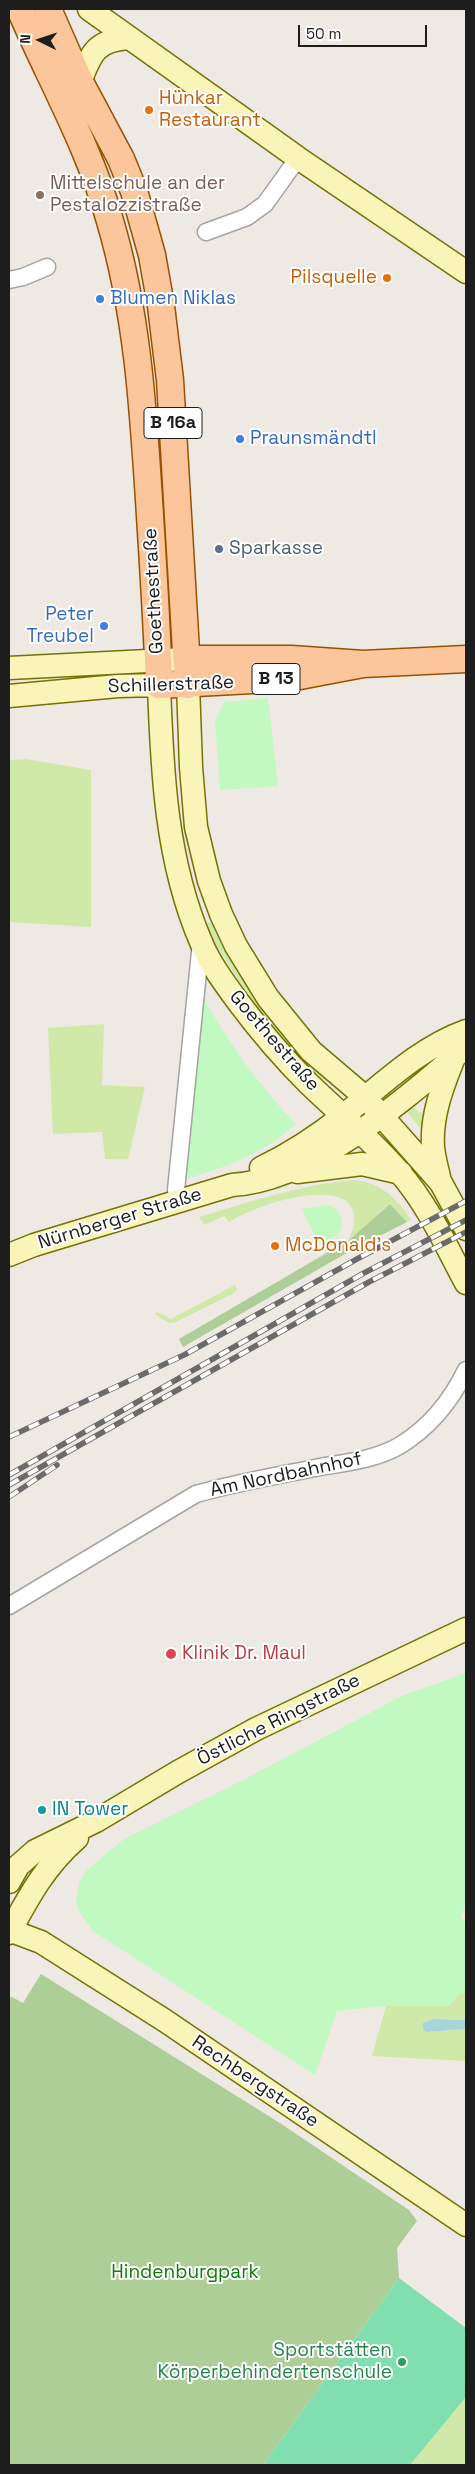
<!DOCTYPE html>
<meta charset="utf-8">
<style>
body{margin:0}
#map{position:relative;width:475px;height:2474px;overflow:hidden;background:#efe9e3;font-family:"Space Grotesk",sans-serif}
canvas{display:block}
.frame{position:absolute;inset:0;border:10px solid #1d1d1d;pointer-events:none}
.north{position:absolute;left:15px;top:15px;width:50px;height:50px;-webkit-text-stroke:4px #fff;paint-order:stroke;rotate:274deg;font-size:14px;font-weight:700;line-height:20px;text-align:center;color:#1d1d1d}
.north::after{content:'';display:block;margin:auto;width:18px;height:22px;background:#1d1d1d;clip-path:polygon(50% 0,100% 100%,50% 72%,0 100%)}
.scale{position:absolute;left:298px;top:25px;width:129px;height:22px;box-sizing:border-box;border:2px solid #1d1d1d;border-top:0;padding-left:6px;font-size:15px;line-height:18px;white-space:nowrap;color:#1d1d1d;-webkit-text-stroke:4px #fff;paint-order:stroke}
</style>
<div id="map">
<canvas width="475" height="2474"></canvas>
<div class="frame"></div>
<div class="north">N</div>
<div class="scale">50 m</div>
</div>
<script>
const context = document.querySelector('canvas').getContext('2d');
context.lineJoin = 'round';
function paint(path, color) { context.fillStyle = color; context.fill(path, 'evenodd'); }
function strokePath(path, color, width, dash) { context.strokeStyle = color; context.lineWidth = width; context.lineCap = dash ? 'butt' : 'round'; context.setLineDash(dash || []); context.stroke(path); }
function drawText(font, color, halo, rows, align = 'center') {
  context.font = font + ' "Space Grotesk",sans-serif'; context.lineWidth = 4; context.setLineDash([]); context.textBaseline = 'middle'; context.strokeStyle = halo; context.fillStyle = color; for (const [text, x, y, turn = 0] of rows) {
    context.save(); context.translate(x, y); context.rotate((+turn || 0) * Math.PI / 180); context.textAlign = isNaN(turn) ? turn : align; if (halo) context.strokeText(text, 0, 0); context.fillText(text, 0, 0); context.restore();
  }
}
paint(new Path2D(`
 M 26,759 L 91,770 L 91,927 L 9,922 L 9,760 Z
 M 212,921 L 228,952 L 326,1077 L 323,1080 C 275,1034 236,983 205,924 Z
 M 104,1024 L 102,1085 L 145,1087 L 128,1159 L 105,1159 L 102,1132 L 53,1134 L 48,1028 Z
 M 411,1105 L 419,1112 L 427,1113 L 427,1136 L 406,1111 Z
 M 352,1180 C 379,1181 397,1198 411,1220 L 407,1222 L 390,1204 L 349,1240 C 381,1164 257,1202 229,1222 L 224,1216 L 204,1225 L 199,1217 C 249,1202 300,1185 352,1180 Z
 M 235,1285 L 237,1290 L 232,1294 L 176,1322 L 169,1323 L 154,1314 L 157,1312 L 171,1319 Z
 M 460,1993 L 466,1993 L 466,2017 L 464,2020 L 434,2019 L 427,2032 L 466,2029 L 466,2061 L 372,2056 L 386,2006 L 423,2006 Z
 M 466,2397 L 466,2465 L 410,2465 Z`), '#d0e9a9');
paint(new Path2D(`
 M 390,1204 L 407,1222 L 352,1250 L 183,1347 L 179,1339 L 349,1240 Z
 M 41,1974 L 280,2123 L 409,2210 L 417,2221 L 397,2248 L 399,2278 L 263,2465 L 9,2465 L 9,1998 L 12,1997 L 23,2003 Z`), '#aece98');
paint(new Path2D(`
 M 268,698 L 278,786 L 220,790 L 215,721 L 224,702 Z
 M 204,999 C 230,1044 259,1086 296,1124 C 263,1154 227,1167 185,1179 Z
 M 329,1205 C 339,1209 347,1223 339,1233 C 334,1238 326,1241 320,1244 L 301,1209 Z
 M 466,1673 L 466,1903 L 461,1916 L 466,1923 L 466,1993 L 460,1993 L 449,2006 L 386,2006 L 337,2011 L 315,2075 L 93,1931 L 80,1913 L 76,1901 L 79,1882 L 87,1870 L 124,1839 L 243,1780 L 402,1696 Z`), '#c2f9c0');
paint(new Path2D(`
 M 399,2278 L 466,2328 L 466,2397 L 410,2465 L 263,2465 Z`), '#81deaf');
paint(new Path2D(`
 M 466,2017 L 466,2029 L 427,2032 L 423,2030 L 423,2023 L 434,2019 L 464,2020 Z`), '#a4d6dc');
const street = new Path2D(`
 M 206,232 L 247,217 L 265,204 L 298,158
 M 9,280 L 23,277 L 47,267
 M 178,1201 L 176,1190 L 201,942
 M 9,1606 L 196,1494 C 235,1483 275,1476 315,1468 C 342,1463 375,1460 399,1446 C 429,1428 451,1401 466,1370`);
const secondary = new Path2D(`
 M 89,9 L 298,158 L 466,272
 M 80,82 C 91,53 96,40 129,38
 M 9,668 L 187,659
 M 188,685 L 191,767 L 196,827 L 209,881 L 221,914 L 236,946 L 268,998 L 311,1051 L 365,1097 L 441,1183 L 466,1229
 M 9,696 L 118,686 L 159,685 C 162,772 166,861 201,942 C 210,964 225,984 239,1003 C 260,1031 283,1058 308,1083 C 339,1113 372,1140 400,1173 C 428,1205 446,1246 466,1283
 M 261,1168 C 290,1154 319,1135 344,1115 C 383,1084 419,1048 466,1031
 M 297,1172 L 362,1164 L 401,1173
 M 440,1182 C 438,1171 434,1159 433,1147 C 431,1116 442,1088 453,1060
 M 9,1255 L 34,1245 L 232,1185 C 314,1180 406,1098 466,1047
 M 9,1882 L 18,1866 L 35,1851 L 96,1821 L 178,1772 L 256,1729 L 466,1629
 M 9,1930 L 41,1942 L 164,2020 L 466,2225
 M 9,1933 C 29,1896 45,1866 77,1838`);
const primary = new Path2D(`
 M 20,9 C 50,79 89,146 110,221 C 137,312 143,406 149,500 C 153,562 157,624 159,685 L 289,678 L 363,664
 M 48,9 L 80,82 L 121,159 L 134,191 L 152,255 L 161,306 L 170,380 L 188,685
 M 187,659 L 291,659 L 363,664 L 466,659`);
strokePath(street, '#a4a4a4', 19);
strokePath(secondary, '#747205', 25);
strokePath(primary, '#965201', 29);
strokePath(street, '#fff', 16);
strokePath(secondary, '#f9f4b7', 22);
strokePath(primary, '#fbc69c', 26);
const rail = new Path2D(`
 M 9,1437 L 184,1355 L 357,1259 L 466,1201
 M 9,1475 L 364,1273 L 466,1220
 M 9,1485 L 369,1282 L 466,1232
 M 9,1497 L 57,1465`);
strokePath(rail, '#6b6b6b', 5.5);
strokePath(rail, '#fff', 4, [11]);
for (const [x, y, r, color] of [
 [149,110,5,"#e8710a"],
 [40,195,5,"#8d6e63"],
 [387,278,5,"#e8710a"],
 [100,299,5,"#3f7fe0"],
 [240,439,5,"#3f7fe0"],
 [219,549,5,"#5c6f8a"],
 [104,626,5,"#3f7fe0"],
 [275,1246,5,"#e8710a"],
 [171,1654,6,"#e0444e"],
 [42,1810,5,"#0f9aa8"],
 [402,2362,5,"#2e9e5b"]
]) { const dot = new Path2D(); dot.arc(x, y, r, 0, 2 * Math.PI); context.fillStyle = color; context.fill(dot); strokePath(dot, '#fff', 2); }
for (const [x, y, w] of [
 [173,423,58],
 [276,679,48]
]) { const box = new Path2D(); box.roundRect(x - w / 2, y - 15.5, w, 31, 4); context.fillStyle = '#fff'; context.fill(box); strokePath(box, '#1d1d1d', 1); }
drawText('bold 18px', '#1d1d1d', null, [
 ["B 16a",173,423],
 ["B 13",276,679]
]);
drawText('19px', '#c56008', '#fff', [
 ["Hünkar",159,99],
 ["Restaurant",159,121],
 ["Pilsquelle",377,278,"right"],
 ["McDonald's",285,1246]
], 'left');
drawText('19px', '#785e54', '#fff', [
 ["Mittelschule an der",50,184],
 ["Pestalozzistraße",50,206]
], 'left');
drawText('19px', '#366cbe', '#fff', [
 ["Blumen Niklas",110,299],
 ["Praunsmändtl",250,439],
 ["Peter",94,615,"right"],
 ["Treubel",94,637,"right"]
], 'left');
drawText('19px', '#4e5e75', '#fff', [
 ["Sparkasse",229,549]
], 'left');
drawText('19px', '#1d1d1d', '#fff', [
 ["Goethestraße",154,591,-93],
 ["Schillerstraße",171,685,-2],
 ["Goethestraße",274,1041,49],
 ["Nürnberger Straße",120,1219,-17],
 ["Am Nordbahnhof",286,1475,-12],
 ["Östliche Ringstraße",279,1720,-27],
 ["Rechbergstraße",255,2082,34]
]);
drawText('19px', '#be3a42', '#fff', [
 ["Klinik Dr. Maul",182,1654]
], 'left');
drawText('19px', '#0d838f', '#fff', [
 ["IN Tower",52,1810]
], 'left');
drawText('19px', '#107b0c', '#fff', [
 ["Hindenburgpark",185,2273]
]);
drawText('19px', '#27864d', '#fff', [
 ["Sportstätten",392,2351],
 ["Körperbehindertenschule",392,2373]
], 'right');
</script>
